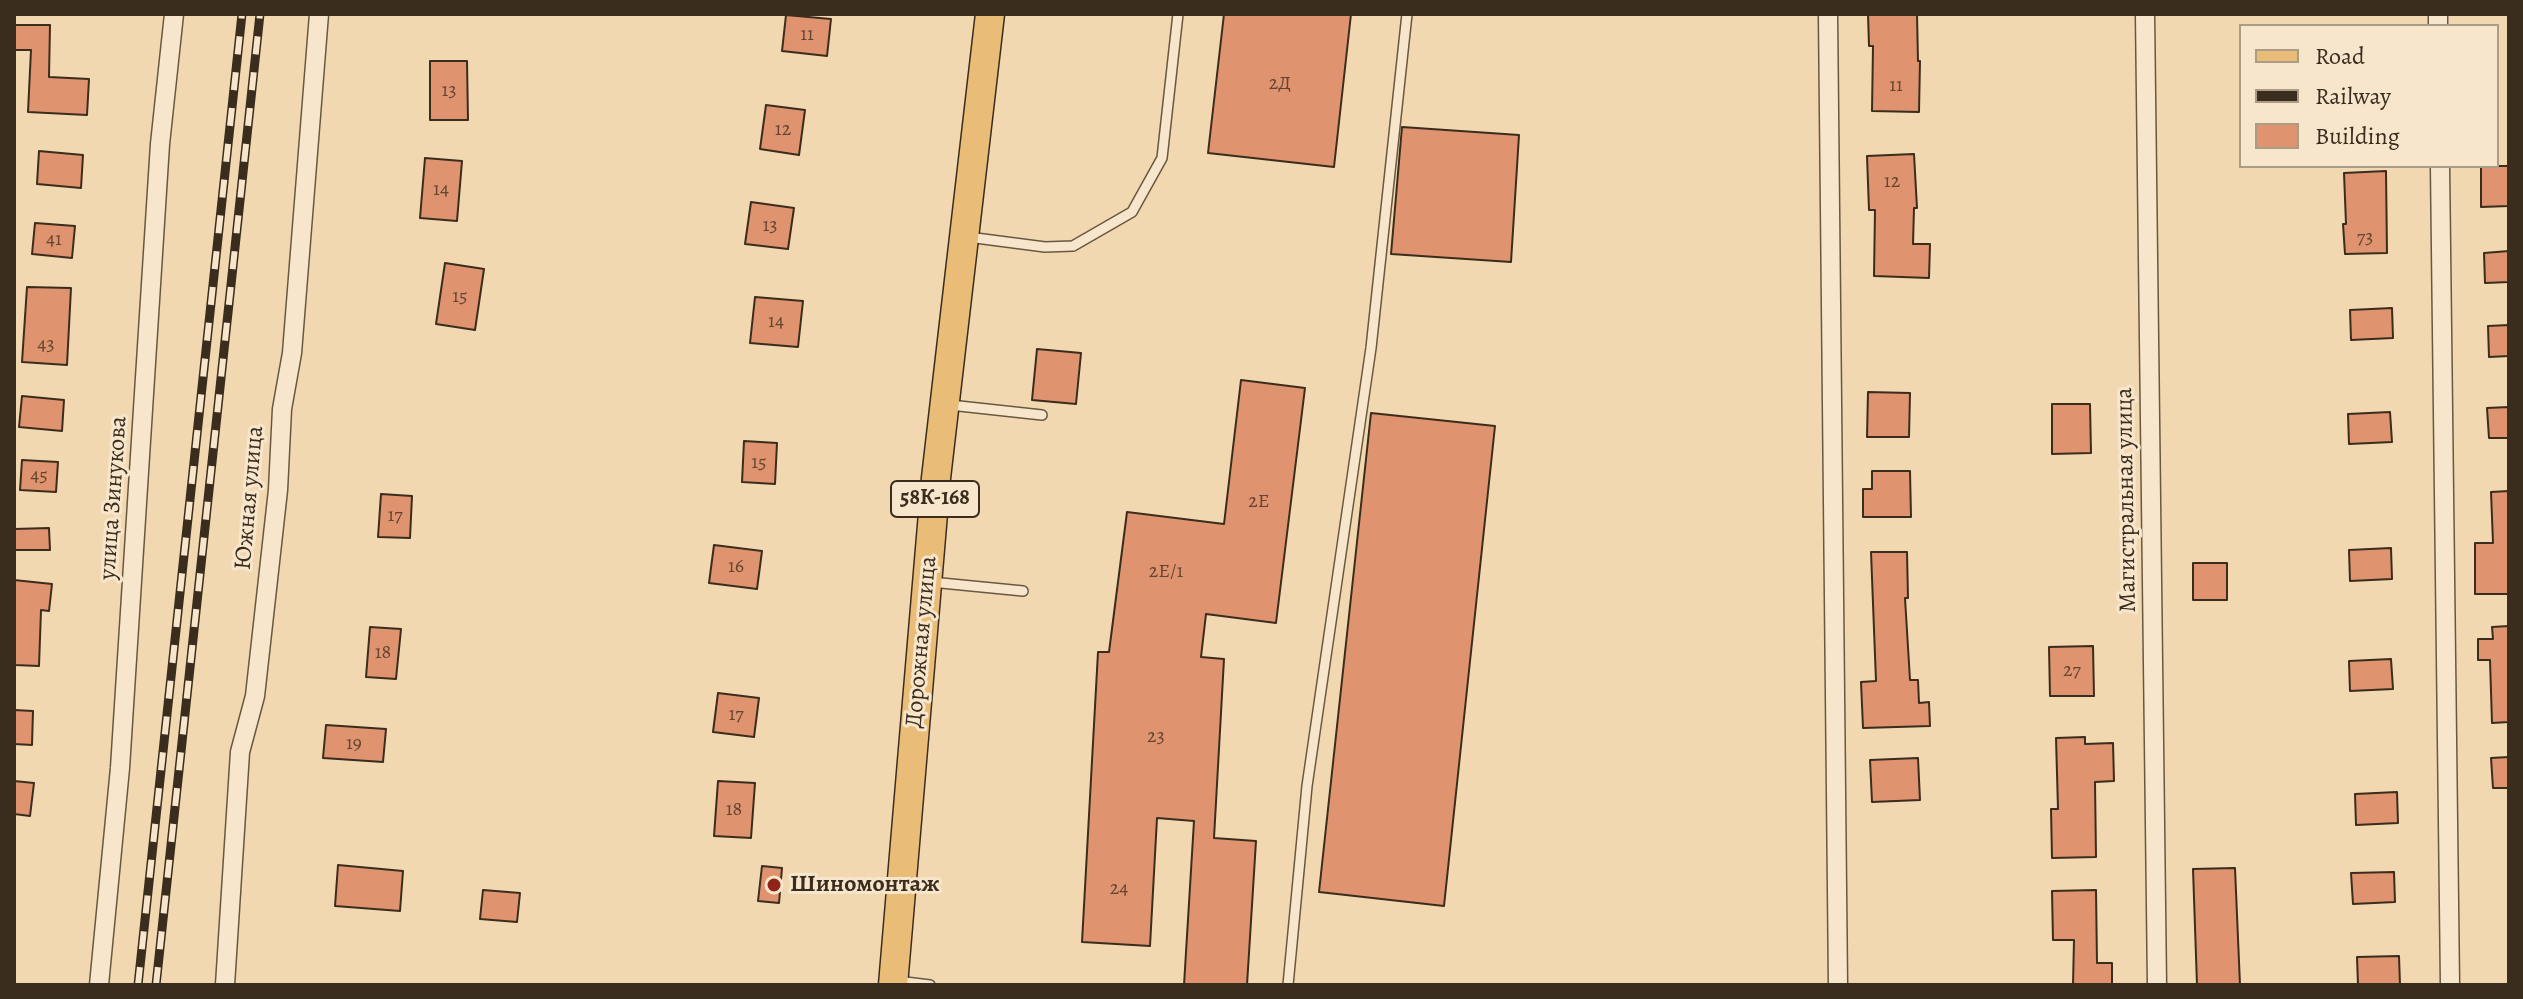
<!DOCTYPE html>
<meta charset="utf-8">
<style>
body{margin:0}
#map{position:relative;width:2523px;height:999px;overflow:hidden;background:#f2d8b0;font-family:Alegreya,serif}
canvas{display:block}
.frame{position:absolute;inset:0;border:16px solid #3a2d1e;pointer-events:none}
.legend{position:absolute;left:2239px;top:24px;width:260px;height:144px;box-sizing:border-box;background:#f7e6cc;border:2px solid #ab9c86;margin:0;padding:10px 14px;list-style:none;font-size:24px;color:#3a2d1e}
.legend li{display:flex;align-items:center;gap:16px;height:40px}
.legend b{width:40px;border:2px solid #ab9c86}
</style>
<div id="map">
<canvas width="2523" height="999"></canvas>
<div class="frame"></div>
<ul class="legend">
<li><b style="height:10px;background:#e9bc78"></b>Road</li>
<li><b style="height:10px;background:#3a2d1e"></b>Railway</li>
<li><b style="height:22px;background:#df936f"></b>Building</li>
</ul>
</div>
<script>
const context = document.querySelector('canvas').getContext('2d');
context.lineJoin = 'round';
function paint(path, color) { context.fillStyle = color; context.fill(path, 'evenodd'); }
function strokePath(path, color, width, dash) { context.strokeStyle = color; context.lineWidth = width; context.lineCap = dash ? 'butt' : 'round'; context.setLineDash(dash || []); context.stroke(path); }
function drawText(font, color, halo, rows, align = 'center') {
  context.font = font + ' Alegreya,serif'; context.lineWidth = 6; context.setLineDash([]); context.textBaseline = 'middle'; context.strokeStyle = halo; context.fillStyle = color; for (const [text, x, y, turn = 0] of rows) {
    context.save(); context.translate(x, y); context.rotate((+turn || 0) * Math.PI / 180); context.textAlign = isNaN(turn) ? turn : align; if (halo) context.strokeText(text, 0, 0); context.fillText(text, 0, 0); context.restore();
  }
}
const building = new Path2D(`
 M 1224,14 L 1351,14 L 1334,167 L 1208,153 Z
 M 1868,14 L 1917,14 L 1918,61 L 1920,61 L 1919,112 L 1872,111 L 1873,46 L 1869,46 Z
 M 786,15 L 831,19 L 827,56 L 782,51 Z
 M 14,25 L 50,25 L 49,77 L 89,79 L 87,115 L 28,112 L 31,50 L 14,50 Z
 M 430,61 L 467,61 L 468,120 L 430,120 Z
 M 766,105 L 805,110 L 799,155 L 760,149 Z
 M 1402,127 L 1519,135 L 1511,262 L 1391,254 Z
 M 39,151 L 83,155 L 81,188 L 37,184 Z
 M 1914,154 L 1917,208 L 1914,208 L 1913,244 L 1930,244 L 1929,278 L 1874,276 L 1875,210 L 1869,210 L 1867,156 Z
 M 425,158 L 462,161 L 457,221 L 420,218 Z
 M 2481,166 L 2509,166 L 2509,206 L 2481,207 Z
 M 2386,171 L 2387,253 L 2345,254 L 2343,224 L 2346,224 L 2344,173 Z
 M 751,202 L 794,208 L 788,249 L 745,244 Z
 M 35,223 L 75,226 L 72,258 L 32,254 Z
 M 2509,251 L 2509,282 L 2485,283 L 2484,253 Z
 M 445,263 L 484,269 L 475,330 L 436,324 Z
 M 27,287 L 71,288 L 67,365 L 22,362 Z
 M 755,297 L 803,301 L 798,347 L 750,343 Z
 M 2392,308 L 2393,338 L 2351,340 L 2350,310 Z
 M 2509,325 L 2509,356 L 2489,357 L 2488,326 Z
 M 1037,349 L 1081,353 L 1076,404 L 1032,400 Z
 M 1241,380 L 1305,388 L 1276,623 L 1206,614 L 1201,657 L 1224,659 L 1214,838 L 1256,841 L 1247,985 L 1184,985 L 1194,821 L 1157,818 L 1150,946 L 1082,942 L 1098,652 L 1109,652 L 1127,512 L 1224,524 Z
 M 1868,392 L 1910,393 L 1909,437 L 1867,437 Z
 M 22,396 L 64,400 L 62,431 L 19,427 Z
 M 2052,404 L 2090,404 L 2091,453 L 2052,454 Z
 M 2509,407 L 2509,438 L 2489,438 L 2487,408 Z
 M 2390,412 L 2392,442 L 2349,444 L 2348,414 Z
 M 1371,413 L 1495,426 L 1444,906 L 1319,892 Z
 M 744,441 L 777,443 L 775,484 L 742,482 Z
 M 22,460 L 58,462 L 56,492 L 20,490 Z
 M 1872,471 L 1910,471 L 1911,517 L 1863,517 L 1863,489 L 1872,489 Z
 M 2509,491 L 2509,594 L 2475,594 L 2475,543 L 2493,543 L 2491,492 Z
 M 381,494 L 412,496 L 410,538 L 378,537 Z
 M 49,528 L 50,550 L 14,550 L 14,529 Z
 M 714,545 L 762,551 L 757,589 L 709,583 Z
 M 2391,548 L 2392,579 L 2350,581 L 2349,550 Z
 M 1871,552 L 1907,552 L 1908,598 L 1905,598 L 1910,680 L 1918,680 L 1919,703 L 1929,702 L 1930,726 L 1863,728 L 1861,682 L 1876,681 Z
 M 2193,563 L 2227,563 L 2227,600 L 2193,600 Z
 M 14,580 L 52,584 L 49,611 L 41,610 L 39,666 L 14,665 Z
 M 2509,626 L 2509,722 L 2492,723 L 2490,660 L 2478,660 L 2478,639 L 2493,639 L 2492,627 Z
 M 370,627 L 401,629 L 396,679 L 366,677 Z
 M 2093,646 L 2094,696 L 2050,696 L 2049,647 Z
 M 2391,659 L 2393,689 L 2350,691 L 2349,661 Z
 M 718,693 L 759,698 L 754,737 L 713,732 Z
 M 14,710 L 33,711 L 32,745 L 14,744 Z
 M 326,725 L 386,729 L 383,762 L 323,758 Z
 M 2085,737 L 2085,744 L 2113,743 L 2114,781 L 2095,782 L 2096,857 L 2052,858 L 2051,809 L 2058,809 L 2056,738 Z
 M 2509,757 L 2509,788 L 2493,788 L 2491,758 Z
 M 1918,758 L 1920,800 L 1872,802 L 1870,760 Z
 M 14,781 L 34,783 L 30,816 L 14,814 Z
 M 718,781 L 755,783 L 751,838 L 714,836 Z
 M 2397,792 L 2398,823 L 2356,825 L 2355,794 Z
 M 338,865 L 403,871 L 400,911 L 335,906 Z
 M 762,866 L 782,868 L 779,903 L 758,901 Z
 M 2235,868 L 2240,985 L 2197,985 L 2193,869 Z
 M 2394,872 L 2395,902 L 2353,904 L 2351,873 Z
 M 483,890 L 520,893 L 517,922 L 480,919 Z
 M 2096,890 L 2097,963 L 2112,963 L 2112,985 L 2073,985 L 2074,940 L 2053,940 L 2052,891 Z
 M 2399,956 L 2400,985 L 2358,985 L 2357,957 Z`);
paint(building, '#df936f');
strokePath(building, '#3a2d1e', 2);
const lane = new Path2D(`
 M 968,237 L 1045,247 L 1073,246 L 1132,212 L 1162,158 L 1178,14
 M 950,405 L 1042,415
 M 931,582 L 1023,591
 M 897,981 L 930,985
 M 1288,985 L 1307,786 L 1371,348 L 1407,14`);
const street = new Path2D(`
 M 1828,14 L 1838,985
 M 2145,14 L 2157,985
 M 2438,14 L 2438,26
 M 2440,166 L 2450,985
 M 99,985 L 120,768 L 160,144 L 174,14
 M 225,985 L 240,752 L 255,696 L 278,490 L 282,409 L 292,353 L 319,14`);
const primary = new Path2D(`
 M 893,985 L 936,478 L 990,14`);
strokePath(lane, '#685842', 12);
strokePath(street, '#685842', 21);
strokePath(primary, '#3a2d1e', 31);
strokePath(lane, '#f7e6cc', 9);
strokePath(street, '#f7e6cc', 18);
strokePath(primary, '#e9bc78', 28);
const rail = new Path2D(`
 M 138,985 L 242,14
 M 156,985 L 260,14`);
strokePath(rail, '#3a2d1e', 9);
strokePath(rail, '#f7e6cc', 6, [18]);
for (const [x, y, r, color] of [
 [774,885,8,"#8f2418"]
]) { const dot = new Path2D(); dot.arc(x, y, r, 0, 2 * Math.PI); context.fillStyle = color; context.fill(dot); strokePath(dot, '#f7e6cc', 3); }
drawText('20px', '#634632', null, [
 ["11",807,35],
 ["2Д",1280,84],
 ["11",1896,86],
 ["13",449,91],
 ["12",783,130],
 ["12",1892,182],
 ["14",441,190],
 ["13",770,226],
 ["73",2365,238],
 ["41",54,240],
 ["15",460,297],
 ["14",776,322],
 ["43",46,345],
 ["15",759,463],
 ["45",39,476],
 ["2Е",1259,502],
 ["17",395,516],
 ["16",736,567],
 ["2Е/1",1166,572],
 ["18",383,653],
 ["27",2072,671],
 ["17",736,715],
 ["23",1156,737],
 ["19",354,744],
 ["18",734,810],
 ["24",1119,889]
]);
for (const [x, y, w] of [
 [935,499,88]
]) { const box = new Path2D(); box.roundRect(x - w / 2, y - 18, w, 36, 6); context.fillStyle = '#f7e6cc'; context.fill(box); strokePath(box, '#3a2d1e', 2); }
drawText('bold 22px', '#3a2d1e', null, [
 ["58К-168",935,499]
]);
drawText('24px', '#3a2d1e', '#f7e6cc', [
 ["улица Зинукова",114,498,-86],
 ["Южная улица",250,498,-85],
 ["Магистральная улица",2127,500,-91],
 ["Дорожная улица",922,642,-85]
]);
drawText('bold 24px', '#3a2d1e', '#f7e6cc', [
 ["Шиномонтаж",790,885]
], 'left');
</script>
